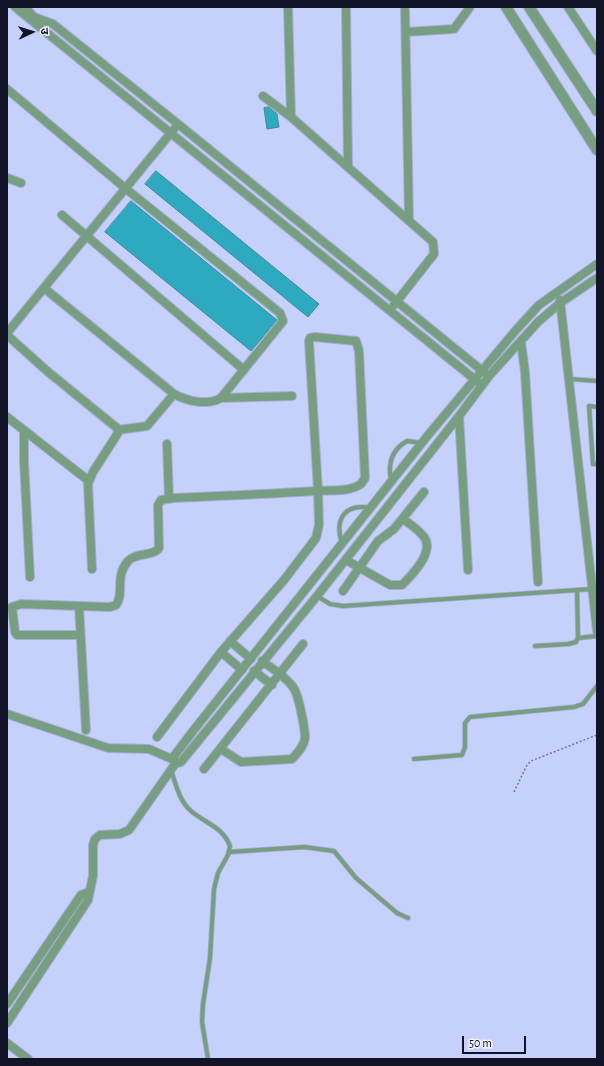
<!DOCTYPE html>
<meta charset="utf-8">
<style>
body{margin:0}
#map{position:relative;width:604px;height:1066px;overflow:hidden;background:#c5d1fa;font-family:"Alegreya Sans","Noto Sans Devanagari",sans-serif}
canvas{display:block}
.frame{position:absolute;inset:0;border:8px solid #101426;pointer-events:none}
.north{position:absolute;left:12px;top:12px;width:40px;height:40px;-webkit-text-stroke:3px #f0f3fe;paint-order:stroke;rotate:86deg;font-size:11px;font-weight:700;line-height:16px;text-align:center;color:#101426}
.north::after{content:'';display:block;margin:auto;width:14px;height:18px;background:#101426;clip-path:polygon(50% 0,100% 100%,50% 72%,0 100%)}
.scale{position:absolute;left:462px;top:1036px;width:64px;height:18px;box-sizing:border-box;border:2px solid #101426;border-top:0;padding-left:5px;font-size:12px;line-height:14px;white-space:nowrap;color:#101426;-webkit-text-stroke:3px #f0f3fe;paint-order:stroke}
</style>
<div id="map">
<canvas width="604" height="1066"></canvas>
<div class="frame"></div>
<div class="north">उ</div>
<div class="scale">50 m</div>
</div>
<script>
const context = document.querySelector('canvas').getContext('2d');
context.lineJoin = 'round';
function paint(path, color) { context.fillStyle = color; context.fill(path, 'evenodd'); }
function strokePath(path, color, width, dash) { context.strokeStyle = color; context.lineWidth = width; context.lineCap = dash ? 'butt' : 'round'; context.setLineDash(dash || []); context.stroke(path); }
const building = new Path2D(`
 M 269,107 L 277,114 L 279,127 L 267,129 L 264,108 Z
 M 156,171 L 319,304 L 308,317 L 145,184 Z
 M 131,201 L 277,320 L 251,351 L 105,232 Z`);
paint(building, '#2eaac0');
strokePath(building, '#438996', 1);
const service = new Path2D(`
 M 570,379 L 597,381
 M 597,407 L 589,406 L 593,464 L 597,464
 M 391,480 C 388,465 391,450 407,441 L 422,443
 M 342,543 C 334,519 345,503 371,508
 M 577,590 L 578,638 L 597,636
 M 317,596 L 330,604 L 343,606 L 592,589
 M 535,646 L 568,644 L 576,642 L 578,638
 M 414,759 L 462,755 L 465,747 L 465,723 L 470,717 L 574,707 L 583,704 L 597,686
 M 171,770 C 176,784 179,801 191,811 C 205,823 223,827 230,846 L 228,855 L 218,873 L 214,889 L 210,958 L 203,1004 L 202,1022 L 208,1059
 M 229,852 L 304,847 L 334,851 L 356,878 L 397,913 L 408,918`);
const minor = new Path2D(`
 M 15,7 L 478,382
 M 25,7 L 34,17 L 53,24 L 178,124 L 485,373
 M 288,7 L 291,117
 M 346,7 L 348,167
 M 568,7 L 597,51
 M 405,10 L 409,219
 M 406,32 L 454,29 L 470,7
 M 7,89 L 125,188 L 280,313 L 283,321 L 221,398 C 207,406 187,401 174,394 L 44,288
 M 263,96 L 291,117 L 433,242 L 434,254 L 394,305
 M 7,178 L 21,183
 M 62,215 L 244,370
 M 560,300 L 597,631
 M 7,333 L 174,129
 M 7,335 L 47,371 L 117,428 L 118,433 L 93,472 L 88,484 L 92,569
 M 521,342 L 525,372 L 538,582
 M 221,398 L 292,396
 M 459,416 L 468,570
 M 7,417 L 89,481
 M 118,430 L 147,426 L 174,394
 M 24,432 L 24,461 L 30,577
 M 167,444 L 169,499
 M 346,560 L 390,585 L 402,585 C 412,575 435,552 424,537 C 419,530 410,524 403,519
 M 343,591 L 378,541 L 394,529 L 424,492
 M 79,606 L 86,730
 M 80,635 L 17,635 L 15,632 L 12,607 L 21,604 L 110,607 L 116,605 C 125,593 114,577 128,561 C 136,552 153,557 159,548 L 158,505 L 161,500 L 174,498 C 222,496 269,494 316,491 C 330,490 350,492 361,484 L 365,478 L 359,351 L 356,341 L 315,337 L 310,338 L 309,341 L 318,491 L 319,525 L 316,538 L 284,580 L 221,652 L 157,737
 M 230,641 L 251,659
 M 221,652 L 242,670
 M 254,671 L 272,685
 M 7,714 L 108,748 L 149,749 L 174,760
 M 221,749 L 241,762 L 292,759 C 297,753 304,747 305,738 C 305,729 299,695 293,687 C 285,676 273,669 262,661
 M 175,764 L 181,762 L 317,596 L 459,416 L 489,376 L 538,322 L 560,303 L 597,278
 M 204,769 L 303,644
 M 7,1004 L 81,895 L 89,892
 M 7,1023 L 88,900 L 93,876 L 93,845 L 95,839 L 100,835 L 120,834 L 129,830 L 175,764 L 174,756 L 193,731 L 429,434 L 516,330 L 539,305 L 597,264
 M 7,1043 L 28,1059`);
const tertiary = new Path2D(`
 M 506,7 L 597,150
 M 529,7 L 597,111`);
strokePath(service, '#a4afd4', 5.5);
strokePath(minor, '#a4afd4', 10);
strokePath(tertiary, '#a4afd4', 12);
strokePath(new Path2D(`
 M 514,792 L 527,765 L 531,761 L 597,735`), '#707896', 1.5, [2, 2]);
strokePath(service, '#779e81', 4);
strokePath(minor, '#779e81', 8);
strokePath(tertiary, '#779e81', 10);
</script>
